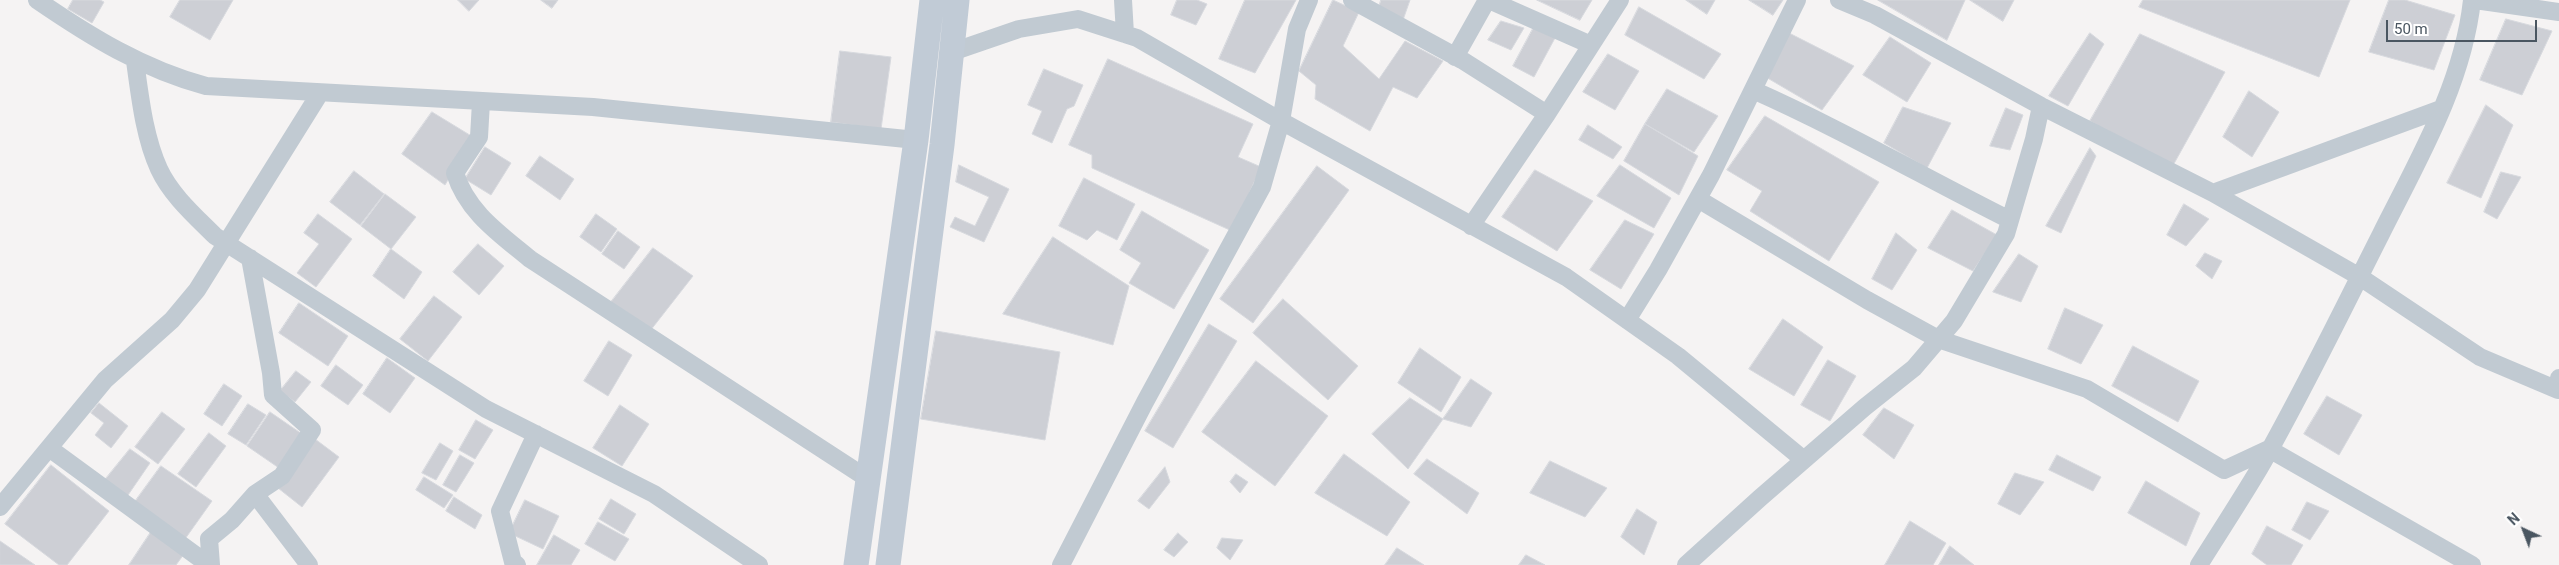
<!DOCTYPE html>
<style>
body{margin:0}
#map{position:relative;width:2559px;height:565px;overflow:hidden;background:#f5f3f3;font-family:Roboto,sans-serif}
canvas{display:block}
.north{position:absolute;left:2499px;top:505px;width:50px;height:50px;-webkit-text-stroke:4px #fff;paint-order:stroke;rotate:317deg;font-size:14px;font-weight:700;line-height:20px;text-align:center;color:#4a5661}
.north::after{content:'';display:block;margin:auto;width:18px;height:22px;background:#4a5661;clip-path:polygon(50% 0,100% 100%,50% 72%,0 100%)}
.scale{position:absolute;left:2386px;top:20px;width:151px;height:22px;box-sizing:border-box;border:2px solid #4a5661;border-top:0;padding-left:6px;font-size:15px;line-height:18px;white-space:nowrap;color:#4a5661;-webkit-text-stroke:4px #fff;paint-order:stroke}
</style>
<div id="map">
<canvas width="2559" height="565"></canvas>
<div class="north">N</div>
<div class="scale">50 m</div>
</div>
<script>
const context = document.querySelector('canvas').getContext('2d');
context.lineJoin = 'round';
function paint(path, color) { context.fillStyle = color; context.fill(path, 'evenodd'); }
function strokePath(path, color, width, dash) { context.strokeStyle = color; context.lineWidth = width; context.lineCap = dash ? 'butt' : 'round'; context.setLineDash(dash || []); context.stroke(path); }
const building = new Path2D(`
 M 73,0 L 100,0 L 104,2 L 92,23 L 68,9 Z
 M 180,0 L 233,0 L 210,40 L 170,17 Z
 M 458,0 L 479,0 L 469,11 Z
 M 541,0 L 558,0 L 552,8 Z
 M 1177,0 L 1197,0 L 1207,4 L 1196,25 L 1171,15 Z
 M 1245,0 L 1296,0 L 1255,73 L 1219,59 Z
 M 1333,0 L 1359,12 L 1343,46 L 1379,79 L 1405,41 L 1443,61 L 1417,98 L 1393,87 L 1370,131 L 1315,99 L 1316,85 L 1299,71 Z
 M 1381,0 L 1410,0 L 1403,20 L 1378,11 Z
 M 1537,0 L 1592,0 L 1580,20 Z
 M 1686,0 L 1715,0 L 1707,14 Z
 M 1749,0 L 1783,0 L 1773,15 Z
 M 1878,0 L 1965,0 L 1947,40 Z
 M 1970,0 L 2014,0 L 2003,21 Z
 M 2143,0 L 2350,0 L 2319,77 L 2139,7 Z
 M 2389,0 L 2405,0 L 2455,15 L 2434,70 L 2369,52 Z
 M 1639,7 L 1721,54 L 1704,79 L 1625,35 Z
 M 2506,19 L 2552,31 L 2522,95 L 2480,80 Z
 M 1501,21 L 1524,28 L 1511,50 L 1488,40 Z
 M 1535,25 L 1555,38 L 1534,77 L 1513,66 Z
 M 1789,33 L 1854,66 L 1822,110 L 1764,76 Z
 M 2090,33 L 2104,44 L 2068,106 L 2049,96 Z
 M 2140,34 L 2225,72 L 2171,169 L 2090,121 Z
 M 1890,37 L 1931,63 L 1907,102 L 1863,75 Z
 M 840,51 L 891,57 L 881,129 L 831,122 Z
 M 1608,54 L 1639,71 L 1615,110 L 1583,92 Z
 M 1108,59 L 1253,124 L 1238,157 L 1261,167 L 1232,231 L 1092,168 L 1092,155 L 1069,145 Z
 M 1044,69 L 1083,85 L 1074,106 L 1067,109 L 1052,143 L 1032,134 L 1042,111 L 1028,105 Z
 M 1667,89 L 1718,116 L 1694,152 L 1645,124 Z
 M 2249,91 L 2279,112 L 2252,157 L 2223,137 Z
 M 2486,105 L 2513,125 L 2481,198 L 2447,183 Z
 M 1903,107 L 1951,123 L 1927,168 L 1884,143 Z
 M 2006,108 L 2023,115 L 2010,150 L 1990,146 Z
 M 432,112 L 473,137 L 445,185 L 402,154 Z
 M 1765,116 L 1879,182 L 1829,261 L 1750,211 L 1762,191 L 1727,170 Z
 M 1645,124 L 1698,156 L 1679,195 L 1624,161 Z
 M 1588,125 L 1622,147 L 1613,159 L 1579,140 Z
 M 485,147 L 511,163 L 491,195 L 465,179 Z
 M 2090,148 L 2096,156 L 2061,233 L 2046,226 Z
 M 540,156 L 574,179 L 560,200 L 526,176 Z
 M 959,165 L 1009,189 L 984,242 L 950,227 L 955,217 L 975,226 L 989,197 L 956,182 Z
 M 1620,165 L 1671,198 L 1654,228 L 1597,196 Z
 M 1317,166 L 1349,190 L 1253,323 L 1220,299 Z
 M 1535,170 L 1593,201 L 1557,251 L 1502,217 Z
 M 354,171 L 384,194 L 360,225 L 330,202 Z
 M 2501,172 L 2521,177 L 2497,219 L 2484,212 Z
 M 1084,178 L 1135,204 L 1117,240 L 1097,230 L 1087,240 L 1059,226 Z
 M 385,194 L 416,217 L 391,249 L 361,226 Z
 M 2184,204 L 2209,219 L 2186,246 L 2167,235 Z
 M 1952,210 L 1997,235 L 1973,271 L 1928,248 Z
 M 1142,211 L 1209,250 L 1174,309 L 1129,283 L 1141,263 L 1120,250 Z
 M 318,214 L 352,239 L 316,287 L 297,273 L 319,244 L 304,233 Z
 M 596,214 L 617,229 L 601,252 L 580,237 Z
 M 1625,220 L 1654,234 L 1621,289 L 1590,270 Z
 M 618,231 L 640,247 L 624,269 L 602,254 Z
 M 1896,233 L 1917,250 L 1892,290 L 1872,279 Z
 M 1053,237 L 1129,286 L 1113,345 L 1003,314 Z
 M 478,244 L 504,266 L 479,295 L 453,272 Z
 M 653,248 L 693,276 L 650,331 L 611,302 Z
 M 391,249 L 422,272 L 404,299 L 373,276 Z
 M 2205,253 L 2222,261 L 2212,279 L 2196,266 Z
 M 2019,254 L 2038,266 L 2021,302 L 1993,292 Z
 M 434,296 L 462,317 L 428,361 L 400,339 Z
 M 1283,299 L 1358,366 L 1328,400 L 1253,333 Z
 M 299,303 L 348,336 L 328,366 L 279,333 Z
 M 2065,308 L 2103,325 L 2081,364 L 2048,349 Z
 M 1783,319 L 1823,347 L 1794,396 L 1749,369 Z
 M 1209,324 L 1237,341 L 1173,448 L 1145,431 Z
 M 936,331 L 1060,352 L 1045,440 L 921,419 Z
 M 609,341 L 632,355 L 608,396 L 584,381 Z
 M 2133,346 L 2199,381 L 2178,422 L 2112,386 Z
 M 1420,348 L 1461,377 L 1441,412 L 1398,383 Z
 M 387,358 L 415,378 L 390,413 L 363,394 Z
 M 1828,360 L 1856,376 L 1830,421 L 1801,405 Z
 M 1256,361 L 1328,416 L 1275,486 L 1202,432 Z
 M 336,365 L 363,385 L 348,405 L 321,386 Z
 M 296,371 L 311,382 L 295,402 L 280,391 Z
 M 1471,379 L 1492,393 L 1471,427 L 1443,419 Z
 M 224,384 L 242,396 L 222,426 L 204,414 Z
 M 2327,396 L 2362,415 L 2339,455 L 2304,434 Z
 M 1410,398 L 1443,419 L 1408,469 L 1372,434 Z
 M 99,403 L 128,426 L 111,448 L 95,435 L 104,423 L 91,413 Z
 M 248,404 L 266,415 L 246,445 L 228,434 Z
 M 620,405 L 649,424 L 622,466 L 593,448 Z
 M 1884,408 L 1914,425 L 1894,459 L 1863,435 Z
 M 162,412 L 185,429 L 158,464 L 135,447 Z
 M 270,412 L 302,434 L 279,468 L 247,446 Z
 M 476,420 L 493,430 L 475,459 L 459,450 Z
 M 209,433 L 226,446 L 196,487 L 178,474 Z
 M 315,439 L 339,457 L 302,507 L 278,488 Z
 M 440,443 L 453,451 L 436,480 L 422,473 Z
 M 130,449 L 150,463 L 126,498 L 104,481 Z
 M 1344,454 L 1410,502 L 1387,536 L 1315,493 Z
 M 460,455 L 474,463 L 456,492 L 443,485 Z
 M 2057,455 L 2101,477 L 2093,491 L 2049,470 Z
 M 1427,459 L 1479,493 L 1467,514 L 1414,474 Z
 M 1550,461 L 1607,488 L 1585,517 L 1530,493 Z
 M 51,465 L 109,511 L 67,565 L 59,565 L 5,524 Z
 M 161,466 L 212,501 L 185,539 L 134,503 Z
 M 1165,467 L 1170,482 L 1149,509 L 1138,501 Z
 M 2015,473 L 2044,482 L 2020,515 L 1998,504 Z
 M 1236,474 L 1248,482 L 1240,493 L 1230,482 Z
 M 424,477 L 453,495 L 444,508 L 416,490 Z
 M 2146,481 L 2200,513 L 2186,546 L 2128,513 Z
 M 454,497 L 482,515 L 475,529 L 446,511 Z
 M 611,499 L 636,514 L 624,534 L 599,519 Z
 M 525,500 L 559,516 L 543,549 L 509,533 Z
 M 2307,502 L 2329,511 L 2310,540 L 2292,530 Z
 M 1637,509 L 1657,522 L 1644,555 L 1621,537 Z
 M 1910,521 L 1946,543 L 1933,565 L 1885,565 Z
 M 598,522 L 629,539 L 615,561 L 585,544 Z
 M 2267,526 L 2303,545 L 2291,565 L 2267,565 L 2252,554 Z
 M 151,532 L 184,554 L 176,565 L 129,565 Z
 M 1178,533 L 1188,542 L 1174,557 L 1164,550 Z
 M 554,535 L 580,550 L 571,565 L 537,565 Z
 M 1222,538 L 1243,540 L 1230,560 L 1217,548 Z
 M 0,541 L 35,565 L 0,565 Z
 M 1950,546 L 1974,565 L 1939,565 Z
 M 1397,548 L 1424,565 L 1385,565 Z
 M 1526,555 L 1545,565 L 1519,565 Z`);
paint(building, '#cdcfd5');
strokePath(building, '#d7d9de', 1);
strokePath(new Path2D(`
 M 37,0 C 91,37 143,69 206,86 L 593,107 L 916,140
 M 1123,0 L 1125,34
 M 1352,0 L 1462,60 L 1547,114
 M 1489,0 L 1591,45
 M 1839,0 L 1875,15 L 2041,106 L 2213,193 L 2441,109
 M 2475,0 L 2559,12
 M 952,52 L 1019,29 L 1078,19 L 1137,38 L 1281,121 L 1566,277 L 1678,356 L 1804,460
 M 1455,57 L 1487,0
 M 135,61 C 140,96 144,136 159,169 C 171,195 195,216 215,236 L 486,409 L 654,494 L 759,565
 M 1753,90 C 1841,129 1924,177 2010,220
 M 481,102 L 479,137 L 455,173 C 467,212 500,234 530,259 L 868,479
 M 2213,193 L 2360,277 L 2480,357 L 2558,390 L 2559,378
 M 1698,199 L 1867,300 L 1938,339 L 2087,389 L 2224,470 L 2269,449 L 2472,565
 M 1471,226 L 1547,114 L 1620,0
 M 1627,320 L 1658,270 L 1711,175 L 1797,0
 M 49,448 L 209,565
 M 255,494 L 309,565
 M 0,507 L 105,380 L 172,320 L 197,290 L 320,93
 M 211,565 L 209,539 L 232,520 L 255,494 L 282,476 L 312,430 L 273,395 L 271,373 L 250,258
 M 517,565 L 513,562 L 500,511 L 536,434
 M 1061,565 L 1145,402 L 1262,187 L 1281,121 L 1297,29 L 1309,0
 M 1686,565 L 1760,498 L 1865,407 L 1914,368 L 1954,321 L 2006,234 L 2034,139 L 2041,106
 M 2199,565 C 2219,533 2240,501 2259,469 C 2303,392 2341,313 2381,234 C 2418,160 2463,84 2472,0`), '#c1cad2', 18);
strokePath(new Path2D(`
 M 856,565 L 916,140 L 932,0
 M 888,565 L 942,145 L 957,0`), '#c1cbd6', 25);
</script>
